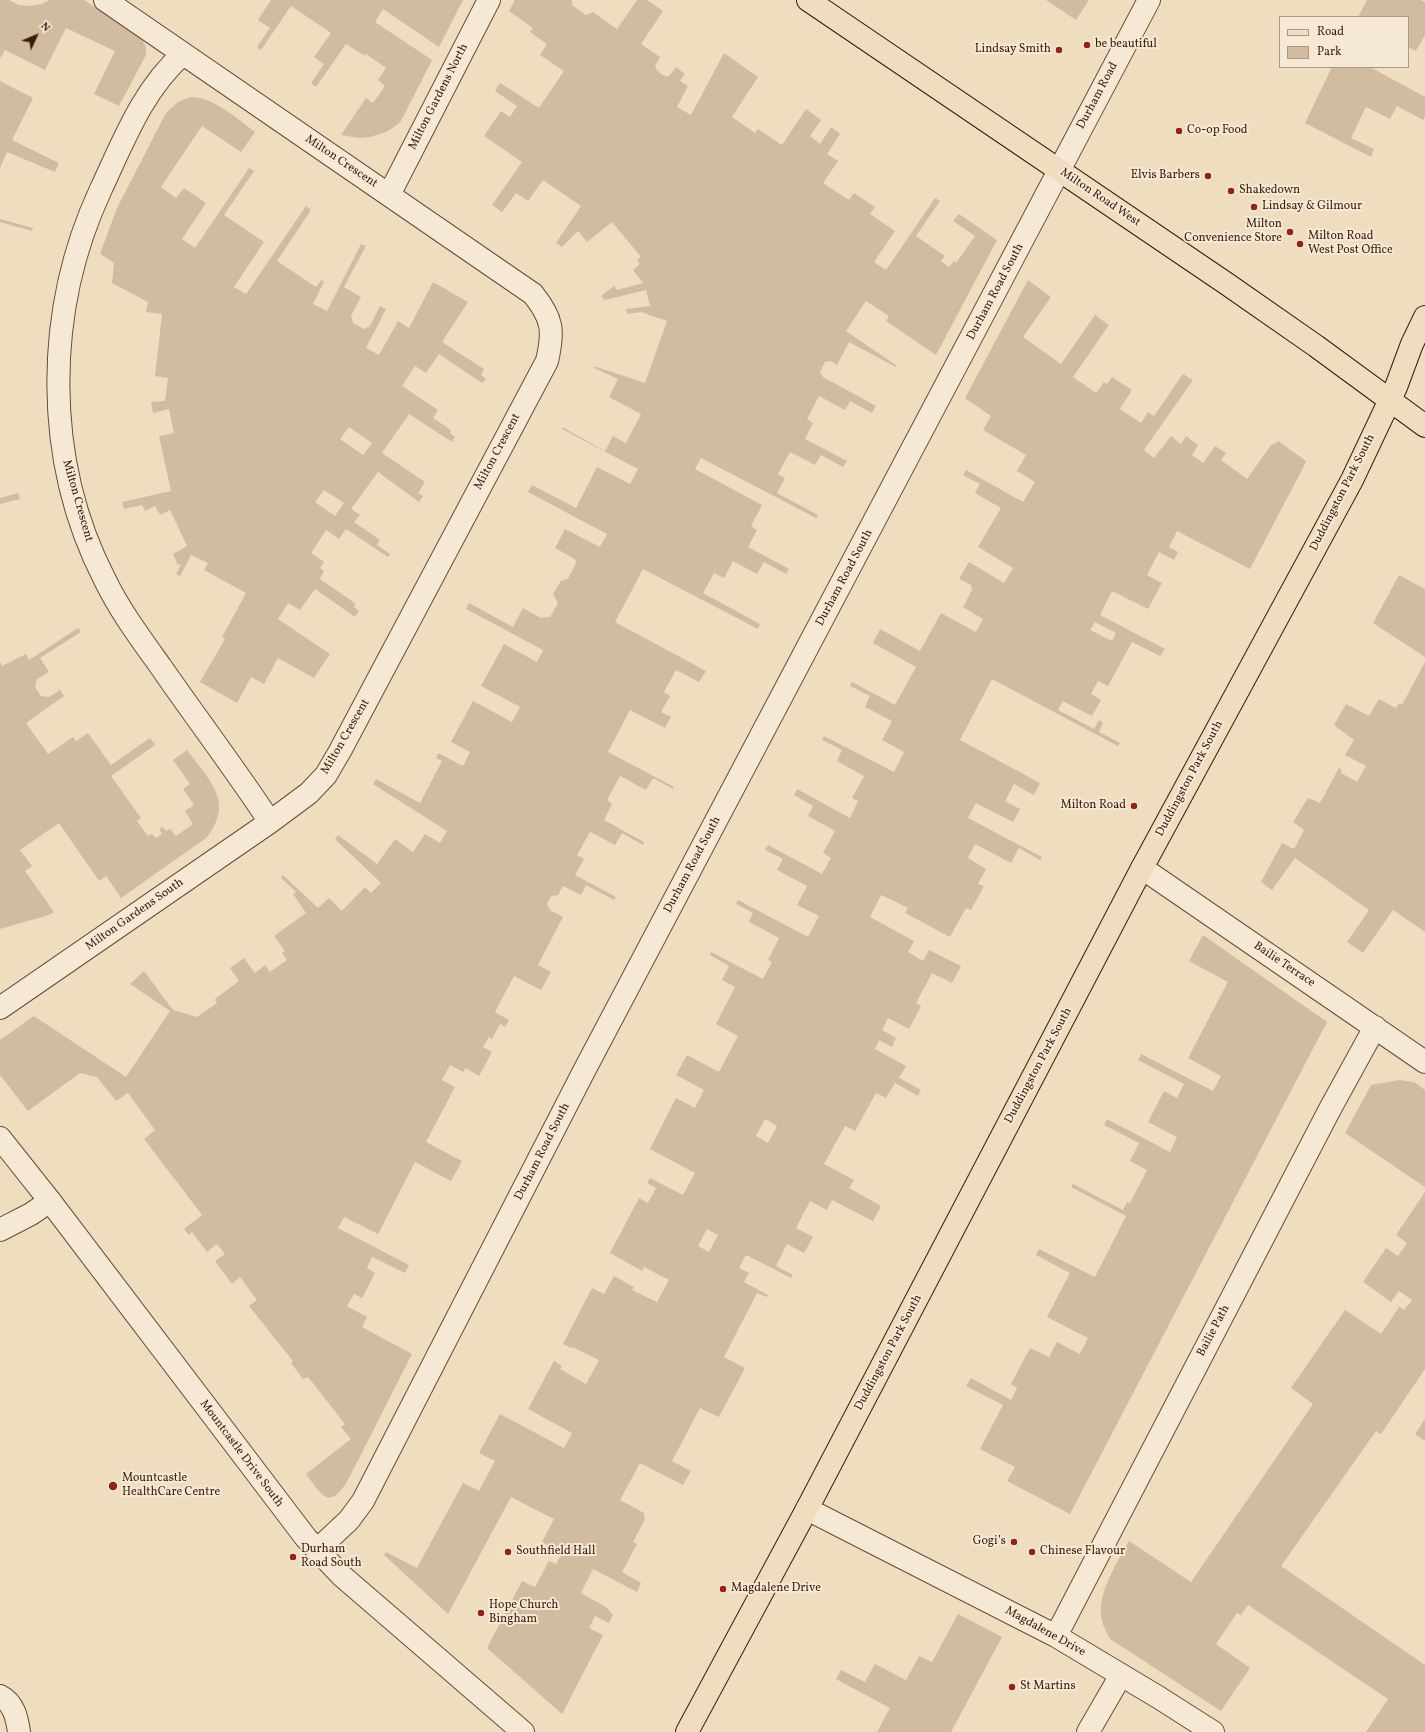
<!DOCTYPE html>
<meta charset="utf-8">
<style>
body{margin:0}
#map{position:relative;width:1425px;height:1732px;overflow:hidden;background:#efddc0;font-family:Vollkorn,serif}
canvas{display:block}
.legend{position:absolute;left:1279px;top:16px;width:130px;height:52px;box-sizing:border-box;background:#f5e9d6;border:1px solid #ab9784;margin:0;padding:5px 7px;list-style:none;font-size:12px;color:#3c1c08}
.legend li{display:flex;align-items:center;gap:8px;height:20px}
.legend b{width:20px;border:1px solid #ab9784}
.north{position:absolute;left:16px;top:16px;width:40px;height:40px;-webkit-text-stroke:3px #f5e9d6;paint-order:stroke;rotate:46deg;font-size:11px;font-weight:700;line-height:16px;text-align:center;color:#3c1c08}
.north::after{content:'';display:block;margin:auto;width:14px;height:18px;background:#3c1c08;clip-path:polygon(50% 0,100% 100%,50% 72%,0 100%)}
</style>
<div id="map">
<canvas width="1425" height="1732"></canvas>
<ul class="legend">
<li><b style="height:5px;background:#efddc0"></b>Road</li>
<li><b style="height:11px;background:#d1bca1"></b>Park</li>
</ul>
<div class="north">N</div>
</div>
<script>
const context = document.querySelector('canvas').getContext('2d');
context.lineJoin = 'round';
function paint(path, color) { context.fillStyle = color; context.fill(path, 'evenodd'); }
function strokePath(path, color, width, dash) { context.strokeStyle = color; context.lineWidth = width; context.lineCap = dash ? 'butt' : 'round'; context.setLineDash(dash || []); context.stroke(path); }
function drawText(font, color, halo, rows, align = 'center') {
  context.font = font + ' Vollkorn,serif'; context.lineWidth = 4; context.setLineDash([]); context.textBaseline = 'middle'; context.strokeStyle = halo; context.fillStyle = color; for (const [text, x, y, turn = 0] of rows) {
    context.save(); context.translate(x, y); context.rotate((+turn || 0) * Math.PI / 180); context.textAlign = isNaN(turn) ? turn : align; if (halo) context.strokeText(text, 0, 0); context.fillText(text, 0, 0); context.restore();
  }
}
paint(new Path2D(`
 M 0,0 L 9,0 L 19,5 L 29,6 L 42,4 L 50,0 L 84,0 L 141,38 L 146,47 L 146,55 L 119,106 L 94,94 L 115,51 L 66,28 L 45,70 L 5,50 L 0,59 Z
 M 271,0 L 463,0 L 439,47 L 383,9 L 375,22 L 432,60 L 401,121 L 397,125 L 386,132 L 370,137 L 359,138 L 341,135 L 366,98 L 373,103 L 385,86 L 378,80 L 386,68 L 366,54 L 365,56 L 346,44 L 316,87 L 311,83 L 324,64 L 314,57 L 331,33 L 291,6 L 261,50 L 257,47 L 270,28 L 258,20 Z
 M 515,0 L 572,0 L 572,5 L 586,15 L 593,12 L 617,29 L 637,0 L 647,0 L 663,11 L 641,44 L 660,57 L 655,66 C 657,72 663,77 669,76 L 676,67 L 685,74 L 680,81 L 688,86 L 677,107 L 691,115 L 724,53 L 758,77 L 732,117 L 755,133 L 758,129 L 782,145 L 806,109 L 821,120 L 810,136 L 820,144 L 831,127 L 840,134 L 827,154 L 838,161 L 823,183 L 849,200 L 854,193 L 875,207 L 870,214 L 895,231 L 874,262 L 886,270 L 935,198 L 940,201 L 916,236 L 945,256 L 941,261 L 949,267 L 954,261 L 956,263 L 975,236 L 953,221 L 959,214 L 997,240 L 936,355 L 886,321 L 889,316 L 866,301 L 846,331 L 897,366 L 896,367 L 849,342 L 837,365 L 831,361 L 825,362 L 820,372 L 823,377 L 876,406 L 872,413 L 850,401 L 845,410 L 819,396 L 807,419 L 813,423 L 805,439 L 847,461 L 843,467 L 821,455 L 815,465 L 790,452 L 778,474 L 785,478 L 777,493 L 818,515 L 816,518 L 701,458 L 695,469 L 762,505 L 751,526 L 757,530 L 748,547 L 789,569 L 786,574 L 764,562 L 757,574 L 733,561 L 724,578 L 714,573 L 703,593 L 760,624 L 758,629 L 643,569 L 615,622 L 706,671 L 699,682 L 676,670 L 664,692 L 670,696 L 661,712 L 671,717 L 665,728 L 630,710 L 608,752 L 674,787 L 673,789 L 653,778 L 646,790 L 620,776 L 607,800 L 612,804 L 604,820 L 644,842 L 643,845 L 622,833 L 615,845 L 590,832 L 577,855 L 584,859 L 575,875 L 616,897 L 614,900 L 586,885 L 581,895 L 563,886 L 558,895 L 551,896 L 547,904 L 550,910 L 563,917 L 538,965 L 551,972 L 541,990 L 514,976 L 495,1012 L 509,1020 L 505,1027 L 500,1024 L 492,1039 L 489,1037 L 483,1047 L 492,1052 L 479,1076 L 466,1068 L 463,1072 L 450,1065 L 442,1080 L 455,1087 L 426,1142 L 462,1161 L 451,1181 L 415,1162 L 378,1234 L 344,1217 L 338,1228 L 409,1265 L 405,1273 L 372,1257 L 367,1268 L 375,1273 L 362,1298 L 354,1294 L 347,1306 L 367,1317 L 362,1327 L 412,1354 L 347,1482 C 328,1511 321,1494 306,1474 L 351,1439 L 341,1427 L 345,1424 L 308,1377 L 303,1379 L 291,1363 L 293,1361 L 249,1306 L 257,1300 L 240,1277 L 232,1284 L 215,1261 L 225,1254 L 217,1244 L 207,1252 L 192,1232 L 189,1235 L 184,1229 L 202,1215 L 144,1139 L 155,1130 L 128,1093 L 116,1101 L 97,1077 L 80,1073 L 28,1111 L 0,1075 L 0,1040 L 34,1016 L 126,1077 L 170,1011 L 130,984 L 144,971 L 173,1010 L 197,1017 L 217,1003 L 215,999 L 239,981 L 230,968 L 244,958 L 255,973 L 265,965 L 270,972 L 287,960 L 282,953 L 285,951 L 274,936 L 306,913 L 293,894 L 296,892 L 281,878 L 283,875 L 318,908 L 329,898 L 342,911 L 365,887 L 371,893 L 381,883 L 335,839 L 338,835 L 377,864 L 395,839 L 413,852 L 425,834 L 440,843 L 447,831 L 373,784 L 376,779 L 420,803 L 442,761 L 436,758 L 438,753 L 463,766 L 470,752 L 451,742 L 473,701 L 512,722 L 520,707 L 481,686 L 504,644 L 537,662 L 543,650 L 466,609 L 469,603 L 513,627 L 523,608 L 541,618 L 550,617 L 558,603 L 553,594 L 561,581 L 568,579 L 575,565 L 576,561 L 573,558 L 555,548 L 565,529 L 600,547 L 607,534 L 528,492 L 532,485 L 576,508 L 597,467 L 630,484 L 638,469 L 562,429 L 562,427 L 605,451 L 613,436 L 626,443 L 641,414 L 609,397 L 618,379 L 594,368 L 594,366 L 645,383 L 667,321 L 641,312 L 627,314 L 626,309 L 650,306 L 646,290 L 605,300 L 601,296 L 614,286 L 617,290 L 643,283 L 633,270 L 640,264 L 637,260 L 641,257 L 612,222 L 587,242 L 578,231 L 562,247 L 556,243 L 581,206 L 543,180 L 528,201 L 516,193 L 502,212 L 492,205 L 522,162 L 484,136 L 501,111 L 510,117 L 517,106 L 495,91 L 500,83 L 539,108 L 564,71 L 540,55 L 547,44 L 530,32 L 533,28 L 509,11 Z
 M 1046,0 L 1089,0 L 1076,20 Z
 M 1367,0 L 1421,0 L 1425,2 L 1425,35 L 1416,51 L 1408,47 L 1408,17 L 1358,17 Z
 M 1332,67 L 1370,67 L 1425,97 L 1425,117 L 1423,120 L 1397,106 L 1390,119 L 1366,107 L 1351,138 L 1374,149 L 1371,157 L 1305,123 Z
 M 0,81 L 33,98 L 12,140 L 59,163 L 55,172 L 7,152 L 0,168 Z
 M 190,97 C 212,96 238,119 255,132 L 241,152 L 202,126 L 161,187 L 176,198 L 184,188 L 206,203 L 182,239 L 195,248 L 249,168 L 254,171 L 224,215 L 264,242 L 234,287 L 246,294 L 306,206 L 311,210 L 277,261 L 316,287 L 321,280 L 324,282 L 313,304 L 327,311 L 361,244 L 366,246 L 344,287 L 361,297 L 351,316 L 353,323 L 364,329 L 370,326 L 380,306 L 386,309 L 366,348 L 379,355 L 398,321 L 409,328 L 433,282 L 468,302 L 442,342 L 484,369 L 481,375 L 486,379 L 482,383 L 439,354 L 426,373 L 415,366 L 402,386 L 438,410 L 433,418 L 451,430 L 450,433 L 455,437 L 452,442 L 409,414 L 382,453 L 425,482 L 418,493 L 423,496 L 419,502 L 378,472 L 351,509 L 360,515 L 354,522 L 380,540 L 377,545 L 390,554 L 388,557 L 346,529 L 339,539 L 326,530 L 311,553 L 324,562 L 320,568 L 324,571 L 320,579 L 356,604 L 354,607 L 359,611 L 355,617 L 315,589 L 300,610 L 288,603 L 278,619 L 330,654 L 314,678 L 278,658 L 264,684 L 251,677 L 237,703 L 200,682 L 225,639 L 222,637 L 246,593 L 204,570 L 208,563 L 191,555 L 180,576 L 176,574 L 181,564 L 178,565 L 173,554 L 187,546 L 170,510 L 160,515 L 155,506 L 145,511 L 142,505 L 124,509 L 122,502 L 171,491 L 159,436 L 174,433 L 169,409 L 153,413 L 151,402 L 165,401 L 168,378 L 155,376 L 162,314 L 146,312 L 148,302 L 112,283 L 114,263 L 100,254 L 117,208 L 166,113 L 178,102 ZM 349,427 L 372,443 L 363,455 L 340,439 ZM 324,490 L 344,503 L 335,516 L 315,502 Z
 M 0,219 L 33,228 L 32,231 L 0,222 Z
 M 1028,280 L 1051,297 L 1023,337 L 1061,364 L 1095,315 L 1109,325 L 1073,377 L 1096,393 L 1104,382 L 1107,384 L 1112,377 L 1132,390 L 1120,409 L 1141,423 L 1148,412 L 1154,416 L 1183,374 L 1193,380 L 1144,450 L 1154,458 L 1171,436 L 1181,444 L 1186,436 L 1198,445 L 1192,455 L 1203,463 L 1215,446 L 1226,453 L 1221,460 L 1247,479 L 1271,445 L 1275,444 L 1278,441 L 1306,461 L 1305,464 L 1250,569 L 1177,531 L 1169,547 L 1178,552 L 1174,560 L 1159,552 L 1147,575 L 1162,583 L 1148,609 L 1112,591 L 1100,615 L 1165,649 L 1160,656 L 1132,642 L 1108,686 L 1098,681 L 1091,694 L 1101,700 L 1092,716 L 1063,701 L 1058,710 L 1094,729 L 1099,720 L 1103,723 L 1099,732 L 1120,743 L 1118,746 L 992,679 L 960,740 L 1040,783 L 1034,795 L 1014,784 L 1005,801 L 1020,809 L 1013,822 L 976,803 L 968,818 L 1042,857 L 1040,860 L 1019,848 L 1011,863 L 975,844 L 968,858 L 986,869 L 978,884 L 984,886 L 971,910 L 966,908 L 950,937 L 905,913 L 908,908 L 881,895 L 870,917 L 914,941 L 908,952 L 923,961 L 929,950 L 961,966 L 952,983 L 932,973 L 916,1003 L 921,1006 L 909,1029 L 888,1018 L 882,1030 L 896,1038 L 892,1047 L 879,1040 L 875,1049 L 906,1066 L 899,1078 L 921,1090 L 918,1096 L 895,1083 L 886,1098 L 876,1093 L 855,1131 L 845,1126 L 824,1164 L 854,1180 L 849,1188 L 881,1206 L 873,1221 L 832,1200 L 827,1210 L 810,1201 L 796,1228 L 813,1237 L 804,1253 L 787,1244 L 776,1266 L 793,1275 L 791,1278 L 746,1255 L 739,1268 L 749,1273 L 744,1282 L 768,1295 L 767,1297 L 757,1293 L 724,1357 L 745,1368 L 719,1417 L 700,1408 L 672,1461 L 691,1471 L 683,1485 L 640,1463 L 620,1500 L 644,1513 L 645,1519 L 633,1542 L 637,1544 L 622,1572 L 641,1583 L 637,1592 L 593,1569 L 581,1593 L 606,1607 L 613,1615 L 609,1623 L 595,1616 L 589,1628 L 603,1635 L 562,1714 L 487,1648 L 522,1581 L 535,1587 L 549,1561 L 556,1564 L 562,1553 L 542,1542 L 554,1519 L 511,1497 L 448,1614 L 384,1555 L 386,1552 L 417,1568 L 463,1483 L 479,1491 L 495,1461 L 479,1453 L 500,1414 L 564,1448 L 572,1433 L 528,1409 L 554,1361 L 562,1366 L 560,1369 L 586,1384 L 599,1360 L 572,1347 L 571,1348 L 563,1344 L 592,1288 L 604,1294 L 614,1276 L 634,1287 L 632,1290 L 657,1302 L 669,1280 L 644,1267 L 642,1271 L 610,1253 L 639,1198 L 648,1203 L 656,1188 L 647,1183 L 650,1178 L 683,1195 L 695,1173 L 650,1149 L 676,1098 L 695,1108 L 704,1090 L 676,1075 L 687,1055 L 719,1072 L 738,1036 L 716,1024 L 735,987 L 722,980 L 729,966 L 710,955 L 711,952 L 763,979 L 772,962 L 768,960 L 779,938 L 749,922 L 753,913 L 736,904 L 738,900 L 808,937 L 819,916 L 797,905 L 807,886 L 777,870 L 783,859 L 765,850 L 768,845 L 822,874 L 831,858 L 823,853 L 835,831 L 808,816 L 813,806 L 794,795 L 797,789 L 850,818 L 858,801 L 852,798 L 864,776 L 837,761 L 842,750 L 822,740 L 824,736 L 894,772 L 904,752 L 882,740 L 892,721 L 865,707 L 870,696 L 850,686 L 852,682 L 895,705 L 916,667 L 873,643 L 880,629 L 920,651 L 941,613 L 976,632 L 983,619 L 963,607 L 972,590 L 971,585 L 959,579 L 969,562 L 1004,583 L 1013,568 L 978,547 L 1001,508 L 975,493 L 980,484 L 963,475 L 966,470 L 1023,502 L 1035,482 L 1017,471 L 1026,455 L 983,430 L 991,416 L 965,398 ZM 1095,622 L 1116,633 L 1112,641 L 1090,630 ZM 765,1119 L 777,1126 L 768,1143 L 756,1136 ZM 707,1229 L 718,1235 L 709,1252 L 698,1246 Z
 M 18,493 L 20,499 L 0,504 L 0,498 Z
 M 1399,575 L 1425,589 L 1425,657 L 1373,623 Z
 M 78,628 L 81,632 L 40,658 L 49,672 L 37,679 L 35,687 L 41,696 L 49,697 L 60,690 L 64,696 L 26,723 L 48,754 L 73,737 L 76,741 L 88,733 L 111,765 L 150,738 L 155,745 L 111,776 L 141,818 L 137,821 L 148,836 L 152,834 L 156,838 L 162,834 L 159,829 L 163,827 L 166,831 L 170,829 L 176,836 L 193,824 L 185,811 L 194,805 L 183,789 L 190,784 L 173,760 L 187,750 C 208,779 236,802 206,838 L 121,898 L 106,876 L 99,881 L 59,823 L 20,850 L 32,866 L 25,871 L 54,912 L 49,915 L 0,929 L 0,662 L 2,666 L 26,654 L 29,660 Z
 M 1425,662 L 1425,932 L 1393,910 L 1363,953 L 1347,942 L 1369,910 L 1295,858 L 1272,890 L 1261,882 L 1282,843 L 1294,849 L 1304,830 L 1293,822 L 1308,798 L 1320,803 L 1339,768 L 1342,770 L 1341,773 L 1357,782 L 1366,766 L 1345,755 L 1354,740 L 1334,725 L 1346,704 L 1369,716 L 1379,699 L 1396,708 L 1399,703 L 1402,705 Z
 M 1203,935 L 1327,1022 L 1070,1514 L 1007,1481 L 1015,1467 L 980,1449 L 1003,1405 L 966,1386 L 971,1378 L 1011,1400 L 1017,1388 L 1011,1384 L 1030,1348 L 1049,1357 L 1057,1342 L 1080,1354 L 1088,1338 L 1047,1317 L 1070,1273 L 1036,1255 L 1039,1249 L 1095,1277 L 1126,1216 L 1071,1187 L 1073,1184 L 1123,1210 L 1127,1202 L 1130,1203 L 1147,1170 L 1130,1161 L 1139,1143 L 1104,1125 L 1107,1119 L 1170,1152 L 1177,1137 L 1148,1122 L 1164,1091 L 1177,1098 L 1184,1084 L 1138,1060 L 1141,1054 L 1213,1091 L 1221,1076 L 1188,1058 L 1228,982 L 1189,961 Z
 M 1400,1080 L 1414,1082 L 1425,1090 L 1425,1187 L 1345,1133 L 1371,1085 Z
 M 1425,1192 L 1425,1369 L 1381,1434 L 1376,1431 L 1281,1566 L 1425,1665 L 1425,1732 L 1366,1732 L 1388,1699 L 1248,1605 L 1241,1615 L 1237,1613 L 1216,1644 L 1250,1668 L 1221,1711 L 1110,1639 C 1106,1631 1102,1624 1101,1616 C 1098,1592 1118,1561 1129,1541 L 1191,1582 L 1313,1404 L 1291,1388 L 1345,1310 L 1381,1334 L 1399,1307 L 1404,1310 L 1412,1300 L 1399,1291 L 1391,1302 L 1363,1282 L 1386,1248 L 1398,1256 L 1407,1243 L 1396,1235 Z
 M 1425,1419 L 1425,1441 L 1415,1434 Z
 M 958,1614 L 1002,1637 L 951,1732 L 877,1732 L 890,1708 L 836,1679 L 841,1670 L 865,1682 L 875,1664 L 906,1680 L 919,1656 L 932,1662 Z`), '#d1bca1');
const minor = new Path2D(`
 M 183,54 C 143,89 123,142 101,189 C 44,311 43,460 105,580 C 120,611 141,639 161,667 C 197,719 235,769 270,822
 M 389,195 L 489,0
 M 1142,868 L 1425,1062
 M 0,1008 L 270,822 L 309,793 L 326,775 L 340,751 L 547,361 C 554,331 553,319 533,294 L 105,0
 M 0,1230 L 31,1214 L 50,1201
 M 807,1509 L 1056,1636 L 1158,1697 L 1213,1732
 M 317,1550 L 349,1520 L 363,1501 L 584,1071 L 1149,0
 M 1056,1636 L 1330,1109 L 1375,1027
 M 0,1696 C 14,1703 17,1718 19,1732
 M 1088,1732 L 1121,1675`);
const tertiary = new Path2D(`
 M 0,1138 L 50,1201 L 306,1538 L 342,1576 L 523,1732`);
const primary = new Path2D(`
 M 808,0 L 1227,284 L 1316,346 L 1425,426
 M 687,1732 L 807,1509 L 1142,868 L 1352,480 L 1396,387 L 1412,344 L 1425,317`);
strokePath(minor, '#694c36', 24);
strokePath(tertiary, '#694c36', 24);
strokePath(primary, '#3c1c08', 24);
strokePath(minor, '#f5e9d6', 22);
strokePath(tertiary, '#f5e9d6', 22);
strokePath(primary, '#efddc0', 22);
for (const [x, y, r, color] of [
 [1087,45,4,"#8f2418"],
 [1059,50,4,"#8f2418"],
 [1179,131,4,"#8f2418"],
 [1208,176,4,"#8f2418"],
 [1231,191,4,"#8f2418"],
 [1254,207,4,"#8f2418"],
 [1290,232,4,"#8f2418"],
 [1300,244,4,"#8f2418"],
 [1134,806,4,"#8f2418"],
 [113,1486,5,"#8f2418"],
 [1014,1542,4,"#8f2418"],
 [508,1552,4,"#8f2418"],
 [1032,1552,4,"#8f2418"],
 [293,1557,4,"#8f2418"],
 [723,1589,4,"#8f2418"],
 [481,1613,4,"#8f2418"],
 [1012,1687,4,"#8f2418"]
]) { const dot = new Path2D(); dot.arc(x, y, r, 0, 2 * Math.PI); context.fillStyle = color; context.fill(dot); strokePath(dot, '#f5e9d6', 1.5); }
drawText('12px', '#3c1c08', '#f5e9d6', [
 ["be beautiful",1095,45],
 ["Lindsay Smith",1051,50,"right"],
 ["Co-op Food",1187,131],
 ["Elvis Barbers",1200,176,"right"],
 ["Shakedown",1239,191],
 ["Lindsay & Gilmour",1262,207],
 ["Milton",1282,225,"right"],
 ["Convenience Store",1282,239,"right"],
 ["Milton Road",1308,237],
 ["West Post Office",1308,251],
 ["Milton Road",1126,806,"right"],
 ["Mountcastle",122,1479],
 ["HealthCare Centre",122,1493],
 ["Gogi’s",1006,1542,"right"],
 ["Durham",301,1550],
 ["Road South",301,1564],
 ["Southfield Hall",516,1552],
 ["Chinese Flavour",1040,1552],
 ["Magdalene Drive",731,1589],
 ["Hope Church",489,1606],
 ["Bingham",489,1620],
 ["St Martins",1020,1687]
], 'left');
drawText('12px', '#3c1c08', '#f5e9d6', [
 ["Durham Road",1098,96,-62],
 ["Milton Gardens North",439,97,-63],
 ["Milton Crescent",341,162,34],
 ["Milton Road West",1100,198,34],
 ["Durham Road South",996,292,-62],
 ["Milton Crescent",498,452,-62],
 ["Duddingston Park South",1343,493,-63],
 ["Milton Crescent",77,501,74],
 ["Durham Road South",845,578,-62],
 ["Milton Crescent",346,737,-60],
 ["Duddingston Park South",1190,779,-62],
 ["Durham Road South",693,865,-62],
 ["Milton Gardens South",135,915,-35],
 ["Bailie Terrace",1284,965,34],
 ["Duddingston Park South",1039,1066,-62],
 ["Durham Road South",543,1152,-63],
 ["Bailie Path",1214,1331,-62],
 ["Duddingston Park South",889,1353,-62],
 ["Mountcastle Drive South",241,1454,53],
 ["Magdalene Drive",1045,1632,29]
]);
</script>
